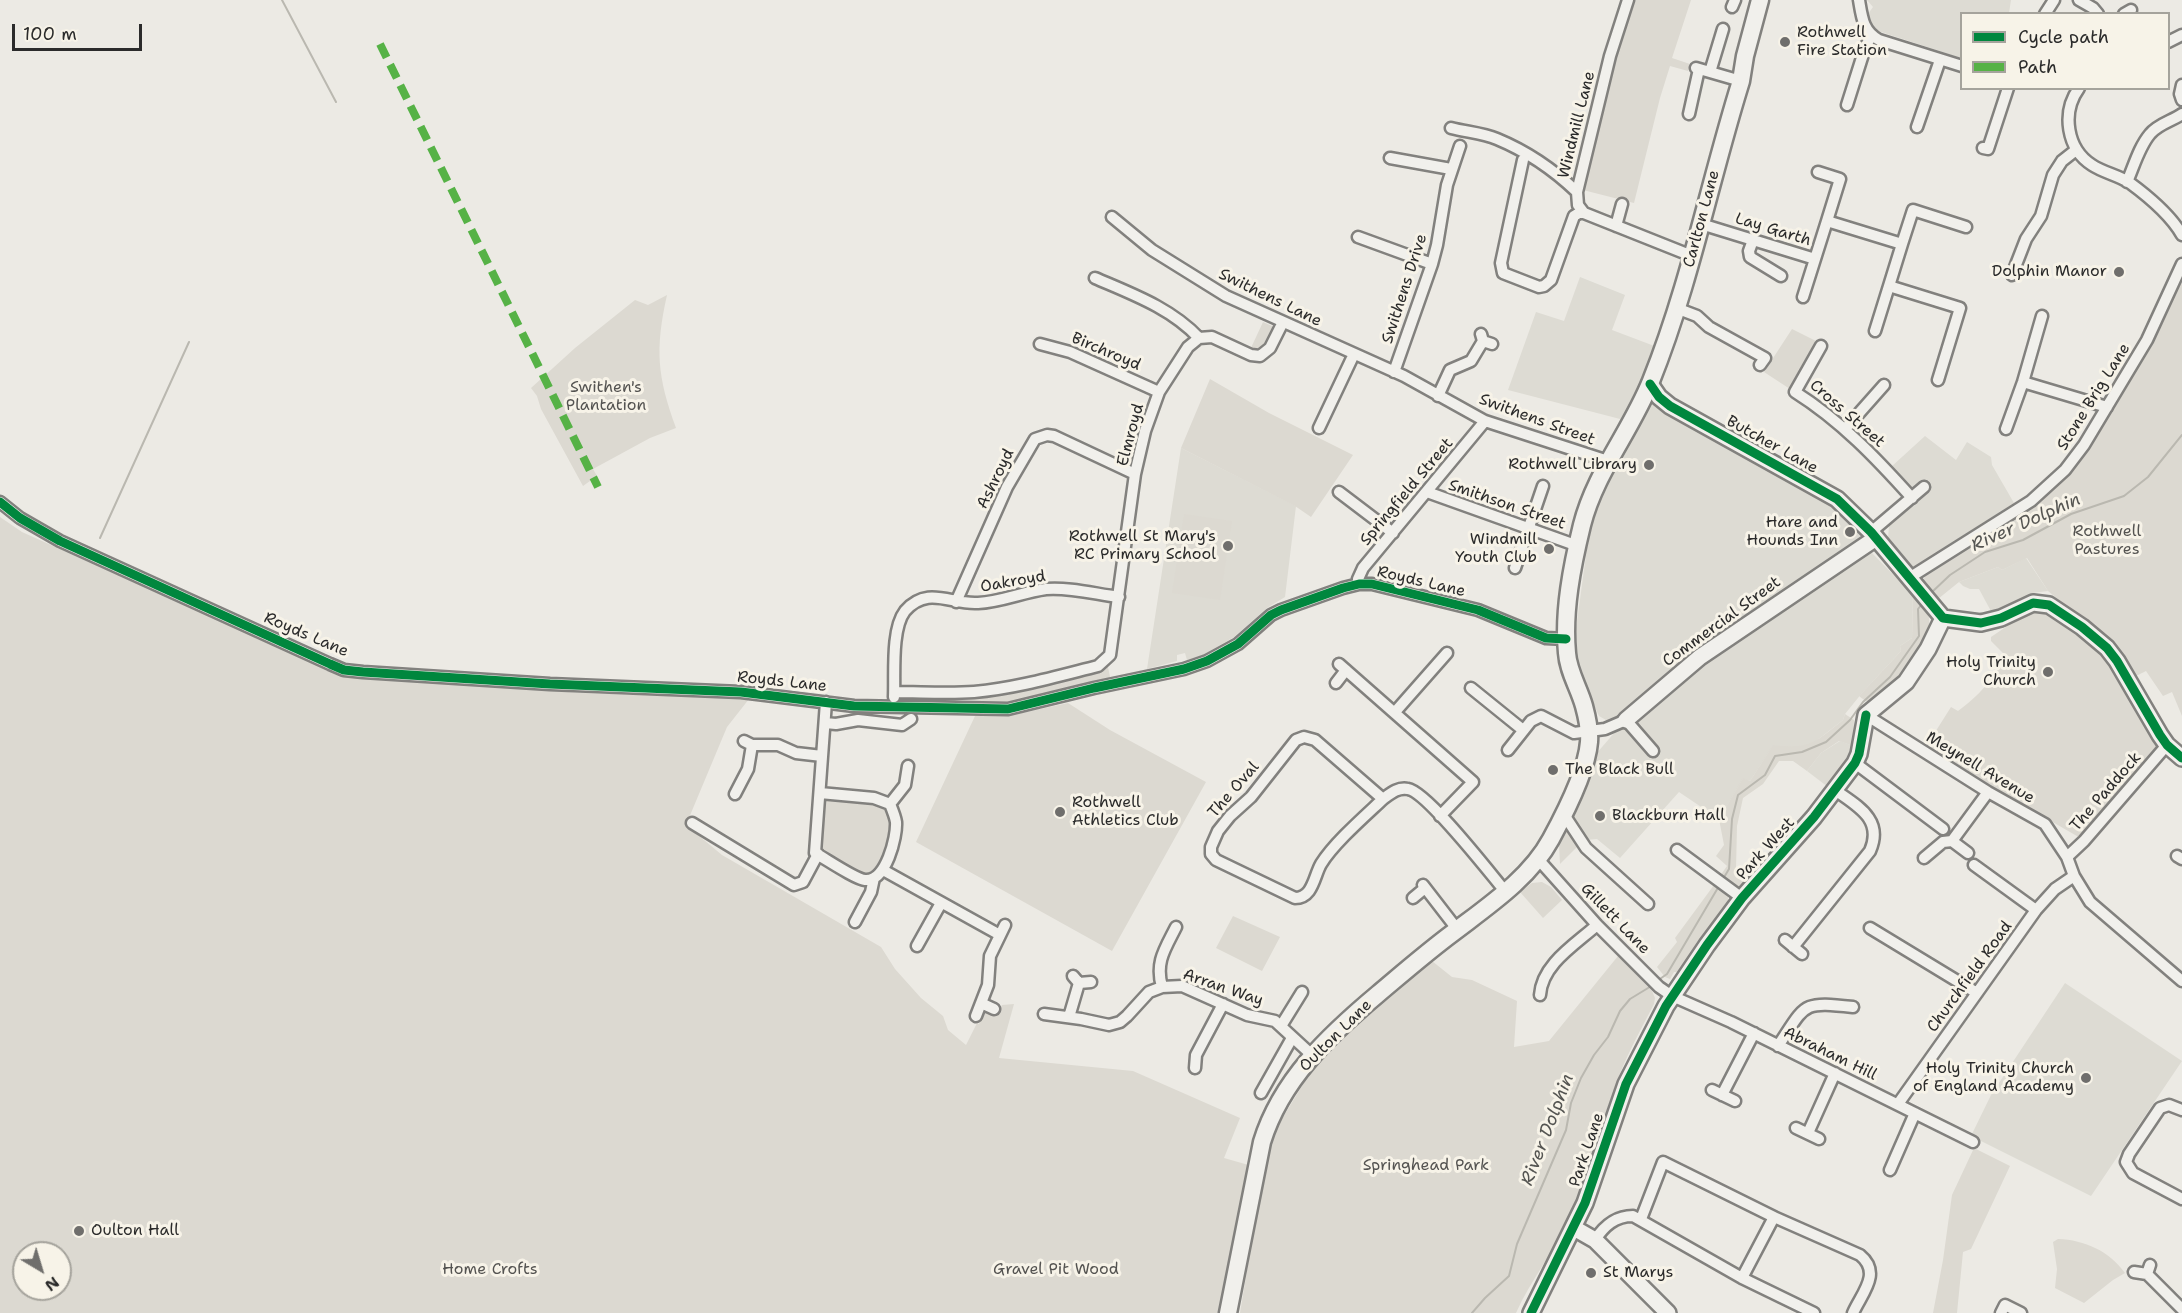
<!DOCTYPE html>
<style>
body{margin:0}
#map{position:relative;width:2182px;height:1313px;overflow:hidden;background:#eceae4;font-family:"Shantell Sans",sans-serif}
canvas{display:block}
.legend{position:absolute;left:1960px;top:12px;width:210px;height:78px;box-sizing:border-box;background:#f7f3e8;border:2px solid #a5a39c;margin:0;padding:8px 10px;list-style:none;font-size:18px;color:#2b2b2b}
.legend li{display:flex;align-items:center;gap:12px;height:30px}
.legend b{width:30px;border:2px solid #a5a39c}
.north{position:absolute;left:12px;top:1241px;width:60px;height:60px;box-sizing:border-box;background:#f7f3e8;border:2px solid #a5a39c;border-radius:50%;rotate:142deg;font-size:16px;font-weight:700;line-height:24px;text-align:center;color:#2b2b2b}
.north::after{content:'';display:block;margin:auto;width:21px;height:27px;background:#6f6e6c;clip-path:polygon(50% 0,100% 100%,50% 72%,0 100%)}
.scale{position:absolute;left:12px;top:24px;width:130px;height:27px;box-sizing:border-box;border:3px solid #2b2b2b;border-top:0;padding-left:8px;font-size:18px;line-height:21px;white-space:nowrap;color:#2b2b2b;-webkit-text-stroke:4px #f7f3e8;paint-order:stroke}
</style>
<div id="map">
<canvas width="2182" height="1313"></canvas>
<ul class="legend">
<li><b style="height:8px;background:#00873e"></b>Cycle path</li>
<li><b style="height:8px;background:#56b246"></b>Path</li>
</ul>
<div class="north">N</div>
<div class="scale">100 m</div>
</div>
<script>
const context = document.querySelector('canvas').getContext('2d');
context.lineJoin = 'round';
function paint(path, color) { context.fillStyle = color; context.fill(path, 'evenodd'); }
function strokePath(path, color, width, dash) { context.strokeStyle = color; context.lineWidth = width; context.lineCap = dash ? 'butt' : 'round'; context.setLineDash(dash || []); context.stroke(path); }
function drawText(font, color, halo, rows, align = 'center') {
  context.font = font + ' "Shantell Sans",sans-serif'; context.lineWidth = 6; context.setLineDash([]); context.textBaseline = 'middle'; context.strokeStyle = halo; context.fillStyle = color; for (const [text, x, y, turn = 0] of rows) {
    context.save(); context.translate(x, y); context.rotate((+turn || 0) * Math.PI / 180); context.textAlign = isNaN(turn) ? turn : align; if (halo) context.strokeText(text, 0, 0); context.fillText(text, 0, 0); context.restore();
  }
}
paint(new Path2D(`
 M 1867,0 L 2011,0 L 2009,13 L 1962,14 L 1961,58 L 1878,31 L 1869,19 L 1868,14 L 1873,7 Z
 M 1580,277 L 1625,295 L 1612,330 L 1657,347 L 1624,420 L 1508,390 L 1536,312 L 1564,321 Z
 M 1652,401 L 1657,401 L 1832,504 L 1859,531 L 1871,552 L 1913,595 L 1912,638 L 1900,646 L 1901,651 L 1862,693 L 1845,714 L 1843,720 L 1811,745 L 1794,748 L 1773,746 L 1750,781 L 1743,779 L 1719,819 L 1679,792 L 1620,858 L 1597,839 L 1585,840 L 1570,818 L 1596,754 L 1615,732 L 1610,720 L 1606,720 L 1599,716 L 1573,659 L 1574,643 L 1587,548 L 1597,504 L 1615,466 Z
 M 1925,436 L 1956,460 L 1967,442 L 1991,457 L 1992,465 L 2014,503 L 1914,567 L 1908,564 L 1888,539 L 1889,526 L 1929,491 L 1920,483 L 1915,488 L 1910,488 L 1891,467 Z
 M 1181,448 L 1296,506 L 1285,597 L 1267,608 L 1234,637 L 1203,655 L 1187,660 L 1185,653 L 1177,655 L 1177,661 L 1147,669 Z
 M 2026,558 L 2048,591 L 2032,593 L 2002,610 L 1992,613 L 1979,589 L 1970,589 L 1963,586 L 1959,582 L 1998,567 L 2002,570 Z
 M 1840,741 L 1853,746 L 1845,765 L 1828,787 L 1807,771 L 1821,753 Z
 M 2065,983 L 2182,1061 L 2091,1196 L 1971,1136 L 1991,1095 Z`), '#dddbd3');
paint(new Path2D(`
 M 1634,0 L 1691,0 L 1672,58 L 1690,64 L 1688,71 L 1670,66 L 1660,98 L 1634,203 L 1583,190 L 1614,64 Z
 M 2182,274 L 2182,716 L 2172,692 L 2163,696 L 2146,671 L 2132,678 L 2111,643 L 2048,591 L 2027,558 L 2002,570 L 1998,567 L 1959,582 L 1938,599 L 1923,580 L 1927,573 L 2029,507 L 2069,473 L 2098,434 L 2152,339 Z
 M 667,295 C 655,349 657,376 676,428 L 650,438 L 593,469 L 597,476 L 583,486 L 541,409 L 537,396 L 531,388 L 575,348 L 635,300 L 648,305 Z
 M 1263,322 L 1272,326 C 1275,340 1264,351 1250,350 Z
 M 1792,329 L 1818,342 L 1790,389 L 1764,372 Z
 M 1210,379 L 1269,413 L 1353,455 L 1311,517 L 1295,506 L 1181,448 Z
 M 1184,514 L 1232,521 L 1220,600 L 1172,593 Z
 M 0,517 L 22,532 L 345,677 L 583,693 L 749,699 L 727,727 L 686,825 L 722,855 L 881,947 L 895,969 L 921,998 L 943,1016 L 948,1030 L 966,1045 L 977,1023 L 979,1024 L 983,1014 L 987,1011 L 997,1015 L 1002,1005 L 1014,1004 L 999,1058 L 1133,1071 L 1240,1118 L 1224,1158 L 1252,1166 L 1219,1313 L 0,1313 ZM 24,1253 L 60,1253 L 60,1289 L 24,1289 Z
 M 1913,595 C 1919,602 1927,609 1929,618 C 1933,640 1892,694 1872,701 C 1867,703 1863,699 1859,696 L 1901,651 L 1900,646 L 1912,638 Z
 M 2035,611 L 2042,611 L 2054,616 L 2099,649 L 2113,668 L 2159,746 L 2082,839 L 2006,795 L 1927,745 L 1951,707 L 1958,711 C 1980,695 1992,680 2006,656 L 1991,641 L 1991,637 L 2022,616 Z
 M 1105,667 L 1108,667 L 1110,677 L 1109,679 L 1002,704 L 905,700 L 904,698 L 1097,671 Z
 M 1068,703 L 1110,730 L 1206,782 L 1112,951 L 916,842 L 975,716 L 1013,715 Z
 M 1845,714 L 1854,720 L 1853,746 L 1839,741 L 1821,753 L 1807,771 L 1793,761 L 1779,761 L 1763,784 L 1743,798 L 1737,826 L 1736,869 L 1748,880 L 1741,887 L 1734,886 L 1720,876 L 1727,866 L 1716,856 L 1724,845 L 1719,819 L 1743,778 L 1750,781 L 1773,745 C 1810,750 1815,742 1843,720 Z
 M 827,798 L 875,802 C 907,817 883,876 865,875 C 858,874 850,867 844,864 C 836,859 826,856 821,848 L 823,803 Z
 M 1566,828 L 1578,846 L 1560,864 L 1559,845 Z
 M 1542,882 L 1551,887 L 1562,900 L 1543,918 L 1520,892 L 1532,883 Z
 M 1714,885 L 1728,897 L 1728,903 L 1701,938 L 1679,972 L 1674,972 L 1670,979 L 1665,977 L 1657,967 L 1677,942 L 1675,938 Z
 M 1233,916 L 1280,937 L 1262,971 L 1216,948 Z
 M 1618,956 L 1652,991 L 1655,998 L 1654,1004 C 1640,1031 1625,1058 1615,1087 C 1599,1130 1588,1175 1570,1217 C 1555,1251 1531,1279 1516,1313 L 1240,1313 L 1263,1174 L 1274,1132 L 1308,1076 L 1339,1040 L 1360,1019 L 1432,961 L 1452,977 L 1472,980 L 1517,1001 L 1514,1047 L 1549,1041 Z
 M 1974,1148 L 2010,1166 L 1971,1249 L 1963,1252 L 1957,1313 L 1933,1313 L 1943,1260 L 1952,1195 Z
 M 2058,1239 C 2085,1240 2109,1251 2125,1273 L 2113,1280 L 2084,1303 L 2055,1288 L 2057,1269 L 2053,1242 Z`), '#dcd9d1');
strokePath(new Path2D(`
 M 282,0 L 336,102
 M 100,538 L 189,342
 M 1931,593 L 1950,575 L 1985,552 L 2023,540 L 2071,514 L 2124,496 L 2148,477 L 2182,435
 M 1723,879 L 1729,869 L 1732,819 L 1738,795 L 1765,775 L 1775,756 L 1802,752 L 1826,742 L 1850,720 L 1863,702 L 1890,677 L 1919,636 L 1918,609 L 1922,604
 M 1657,981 L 1667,974 L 1719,886
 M 1472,1313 L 1485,1298 L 1509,1276 L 1517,1244 L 1566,1130 L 1571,1103 L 1581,1078 L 1594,1055 L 1608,1037 L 1620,1011 L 1630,999 L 1653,985`), '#bab8b0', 2);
const street = new Path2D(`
 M 1628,0 L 1610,56 L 1577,192 L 1578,205 L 1584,213 L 1692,256
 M 1859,0 C 1862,18 1863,31 1879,40 L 1962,66
 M 2079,0 L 2093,8 L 2098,14
 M 1732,7 L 1735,0
 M 2045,14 L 2054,0
 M 2124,14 L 2131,10
 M 2168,42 L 2182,35
 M 1696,68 L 1741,81
 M 1710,72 L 1723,29
 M 2182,85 L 2180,94 L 2182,100
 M 2079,88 C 2061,113 2067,149 2092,165 C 2104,173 2118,175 2130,183 C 2149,197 2170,214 2182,235
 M 1847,105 L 1865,48 L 1871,36
 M 1689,114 L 1699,69
 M 1917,127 L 1940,60
 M 1451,128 C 1466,132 1483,133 1497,139 C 1526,151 1554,170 1577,192
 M 1983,148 L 1988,149 L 2008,88
 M 1390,158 L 1451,169
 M 1523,160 L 1501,263 L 1503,273 L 1539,287 L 1544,286 L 1551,280 L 1574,216 L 1579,213 L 1584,213
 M 1818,172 L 1840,179 L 1827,221
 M 2127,182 C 2134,166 2139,147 2150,134 C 2158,124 2172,121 2182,114
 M 1112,217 L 1152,250 L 1226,296 L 1404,376 L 1485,421 L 1608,461
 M 1701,224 L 1815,259 L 1827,221 L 1902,244 L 1889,286 L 1960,308 L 1938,380
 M 1616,226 L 1622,204
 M 1358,237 L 1432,264
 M 1753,240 L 1749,251 L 1750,257 L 1781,276
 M 1902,244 L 1913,210 L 1966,227
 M 2012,275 L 2026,239 L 2041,216 L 2053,175 L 2062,161 L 2076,150
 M 1095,278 C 1132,294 1171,308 1199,338
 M 1803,297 L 1815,259
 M 1676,308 L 1697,316 L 1709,327 L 1765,358 L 1760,365
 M 1875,331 L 1889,286
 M 1481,334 L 1483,341 L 1492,344
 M 1040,344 L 1070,352 L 1159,392
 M 1821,346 L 1795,392 C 1841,421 1876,458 1912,498
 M 1394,372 L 1432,264 L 1437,245 L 1447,185 L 1460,146
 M 2023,382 L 2107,407
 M 1438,396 L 1450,370 L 1471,361 L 1483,341
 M 1319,428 L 1354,354
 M 1845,429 L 1884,385
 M 2006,429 L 2023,382 L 2042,316
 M 1339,492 L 1393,533
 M 1427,492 L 1578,546
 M 0,502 L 20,518 L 60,541 L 330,664 L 344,670 L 363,672 L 550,684 L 741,692 L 854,706 L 1008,709 L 1094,688 L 1184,669 L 1207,661 L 1238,644 L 1271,615 L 1281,610 L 1343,588 L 1359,584 L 1372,584 L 1478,610 L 1546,638 L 1566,639
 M 1871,532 L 1924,487
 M 1515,568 L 1543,486
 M 1909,578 L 2031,501 L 2065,470 L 2084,445 L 2147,340 L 2182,264
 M 1359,584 L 1358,579 L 1363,568 L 1485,421
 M 956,602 L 1007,487 L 1035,439 L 1047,435 L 1054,436 L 1135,474
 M 1339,664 L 1473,782 L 1440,816
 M 1336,683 L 1346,670
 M 1471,688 L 1523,730
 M 895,692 C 921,692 948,694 974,692 C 1017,688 1058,676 1098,666 L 1110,655 L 1135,474 L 1145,431 L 1159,392 L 1188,347 L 1199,338 L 1212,337 L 1251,355 L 1260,356 L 1270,348 L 1283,322
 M 894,697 C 895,674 891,629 905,611 C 928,585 951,605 978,603 C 1001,602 1023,592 1046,589 C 1070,587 1095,594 1119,597
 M 1395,712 L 1447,653
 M 1866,715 L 1988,792 L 2045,824 L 2067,857 L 2074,876 L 2090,902 L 2182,981
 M 825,723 L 836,724 L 858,720 L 902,725 L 911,719
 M 744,741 L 752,745 L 778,745 L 796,753 L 822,756
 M 1508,750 L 1531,721 L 1541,716 L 1574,733 L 1605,729 L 1626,720 L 1653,751
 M 1855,763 L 1943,829
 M 820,793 L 874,798 L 890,804 C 892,809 895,816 896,822 C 897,837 886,882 865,880 C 855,879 826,859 815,853 L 826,702
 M 735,794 L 748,769 L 752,745
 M 1383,799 L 1315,740 L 1304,737 L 1296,740 L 1251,797 L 1230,816 L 1218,831 L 1211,847 L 1211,854 L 1216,860 L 1295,898 C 1313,898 1314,876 1321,864 C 1334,843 1365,816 1383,799 C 1391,793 1398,787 1408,789 C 1427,792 1489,872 1505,891
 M 890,804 L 905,785 L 908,766
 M 1563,813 L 1586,848 L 1648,904
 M 692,823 L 794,885 L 803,882 L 818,854
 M 1952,841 L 1968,853
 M 1677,850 L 1742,898
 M 2177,856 L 2182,859
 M 2067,857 L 2084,841 L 2167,745
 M 1924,858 L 1943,842 L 1952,841 L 1988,792
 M 1538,859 L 1597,925 L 1659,987 L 1672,996 L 1731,1022 L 1973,1142
 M 1974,865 L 2036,910
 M 883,870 L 1000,935
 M 1423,885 L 1457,929
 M 1413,898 L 1425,888
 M 855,922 L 871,892 L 874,878
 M 1870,928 L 1977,993
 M 1785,940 L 1802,954
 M 917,946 L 941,903
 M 1793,947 L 1870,851 C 1884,819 1857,806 1835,790
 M 1073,976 L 1079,983 L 1091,982
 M 1162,987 C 1155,962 1165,949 1176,927
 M 1540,995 C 1542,964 1576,944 1597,925
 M 981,1003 L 994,1009
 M 1044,1014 L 1081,1019 L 1109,1025 L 1120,1022 L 1127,1016 L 1149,992 L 1162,987 L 1182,986 L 1247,1015 L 1275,1021 L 1313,1056
 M 976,1016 L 988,985 L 990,956 L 1005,925
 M 1069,1017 L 1079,983
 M 1281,1026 L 1302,992
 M 1778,1046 C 1806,1004 1801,1001 1853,1007
 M 1195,1068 L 1196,1055 L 1223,1004
 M 1712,1090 L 1735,1101
 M 1261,1093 L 1292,1038
 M 1722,1095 L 1754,1033
 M 1898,1104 L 2036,910 L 2055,889 L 2074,876
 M 2182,1110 L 2169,1105 L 2160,1108 L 2129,1154 L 2126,1162 L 2133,1173 L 2182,1199
 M 1796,1128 L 1819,1139
 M 1808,1133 L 1835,1073
 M 1890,1170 L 1915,1113
 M 1641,1219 L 1663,1162 L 1774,1217 L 1860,1255 C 1882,1273 1862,1293 1853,1313
 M 1595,1240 C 1604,1226 1615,1216 1633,1216 L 1742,1278 L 1814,1313
 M 2134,1272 L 2147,1274 L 2150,1265
 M 2147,1274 L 2182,1309
 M 1742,1278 L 1774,1217
 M 2001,1313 L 2005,1305 L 2021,1313`);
const secondary = new Path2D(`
 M 1650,384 L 1659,397 L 1670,406 L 1837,499 L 1871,532 L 1943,618 L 1981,623 L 2001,618 L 2033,603 L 2049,605 L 2082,627 L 2107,648 L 2117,661 L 2160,735 L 2167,745 L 2182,758
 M 1626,720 L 1700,657 L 1876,538
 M 1574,1228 L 1595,1240 L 1668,1313
 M 1531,1313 L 1585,1203 L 1626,1084 L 1666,1006 L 1707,945 L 1742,898 L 1814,817 L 1855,763 L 1859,754 L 1866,715 L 1906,682 L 1928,649 L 1943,618`);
const primary = new Path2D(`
 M 1228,1313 L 1262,1142 C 1281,1080 1329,1035 1378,994 C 1403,973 1427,952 1454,932 C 1488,906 1530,878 1551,839 C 1564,815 1587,769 1589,742 C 1590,730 1587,717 1584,706 C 1579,688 1568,671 1567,653 C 1563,611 1572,566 1582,525 C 1595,473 1631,431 1651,381 C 1690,284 1710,180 1741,81 L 1745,56 L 1760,0`);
strokePath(street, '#82817e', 15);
strokePath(secondary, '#82817e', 20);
strokePath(primary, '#82817e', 21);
strokePath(street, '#f1f0ec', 10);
strokePath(secondary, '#f1f0ec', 15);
strokePath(primary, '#f1f0ec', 16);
strokePath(new Path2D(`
 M 380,44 L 598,487`), '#56b246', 8, [15, 8]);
strokePath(new Path2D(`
 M 1650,384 L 1659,397 L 1670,406 L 1837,499 L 1871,532 L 1943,618 L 1981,623 L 2001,618 L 2033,603 L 2049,605 L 2082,627 L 2107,648 L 2117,661 L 2160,735 L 2167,745 L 2182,758
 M 0,502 L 20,518 L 60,541 L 330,664 L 344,670 L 363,672 L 550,684 L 741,692 L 854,706 L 1008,709 L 1094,688 L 1184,669 L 1207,661 L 1238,644 L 1271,615 L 1281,610 L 1343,588 L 1359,584 L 1372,584 L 1478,610 L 1546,638 L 1566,639
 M 1531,1313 L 1585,1203 L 1626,1084 L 1666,1006 L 1707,945 L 1742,898 L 1814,817 L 1855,763 L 1859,754 L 1866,715`), '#00873e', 9);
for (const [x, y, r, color] of [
 [1785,42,6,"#6f6e6c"],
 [2119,272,6,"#6f6e6c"],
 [1649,465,6,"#6f6e6c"],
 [1850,532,6,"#6f6e6c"],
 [1228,546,6,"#6f6e6c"],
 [1549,549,6,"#6f6e6c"],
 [2048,672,6,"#6f6e6c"],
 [1553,770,6,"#6f6e6c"],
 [1060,812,6,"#6f6e6c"],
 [1600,816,6,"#6f6e6c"],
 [2086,1078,6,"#6f6e6c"],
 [79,1231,6,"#6f6e6c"],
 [1591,1273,6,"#6f6e6c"]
]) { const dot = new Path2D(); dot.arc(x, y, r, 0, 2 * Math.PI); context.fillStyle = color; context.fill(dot); strokePath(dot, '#f7f3e8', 2); }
drawText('16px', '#2b2b2b', '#f7f3e8', [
 ["Rothwell",1797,33,"left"],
 ["Fire Station",1797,51,"left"],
 ["Dolphin Manor",2107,272],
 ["Rothwell Library",1637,465],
 ["Hare and",1838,523],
 ["Hounds Inn",1838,541],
 ["Rothwell St Mary's",1216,537],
 ["RC Primary School",1216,555],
 ["Windmill",1537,540],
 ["Youth Club",1537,558],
 ["Holy Trinity",2036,663],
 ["Church",2036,681],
 ["The Black Bull",1565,770,"left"],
 ["Rothwell",1072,803,"left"],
 ["Athletics Club",1072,821,"left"],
 ["Blackburn Hall",1612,816,"left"],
 ["Holy Trinity Church",2074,1069],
 ["of England Academy",2074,1087],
 ["Oulton Hall",91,1231,"left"],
 ["St Marys",1603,1273,"left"]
], 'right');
drawText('16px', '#2b2b2b', '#f7f3e8', [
 ["Windmill Lane",1577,125,-76],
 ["Carlton Lane",1702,219,-75],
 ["Lay Garth",1773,230,17],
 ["Swithens Drive",1405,289,-72],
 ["Swithens Lane",1270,298,26],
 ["Birchroyd",1106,352,23],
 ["Stone Brig Lane",2094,397,-58],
 ["Cross Street",1847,414,41],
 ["Swithens Street",1537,420,20],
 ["Elmroyd",1131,435,-75],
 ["Butcher Lane",1772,445,29],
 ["Ashroyd",996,479,-64],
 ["Springfield Street",1407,492,-50],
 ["Smithson Street",1507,505,19],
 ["Oakroyd",1013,582,-10],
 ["Royds Lane",1421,582,13],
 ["Commercial Street",1722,622,-36],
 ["Royds Lane",306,635,23],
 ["Royds Lane",782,682,6],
 ["Meynell Avenue",1980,768,31],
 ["The Oval",1234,790,-49],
 ["The Paddock",2106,792,-49],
 ["Park West",1766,849,-48],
 ["Gillett Lane",1615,919,46],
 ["Churchfield Road",1970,977,-54],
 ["Arran Way",1223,988,19],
 ["Oulton Lane",1336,1036,-45],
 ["Abraham Hill",1830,1054,26],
 ["Park Lane",1587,1150,-71]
]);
drawText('16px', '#545351', '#f7f3e8', [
 ["Swithen's",606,388],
 ["Plantation",606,406],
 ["Rothwell",2107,532],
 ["Pastures",2107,550],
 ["Springhead Park",1426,1166],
 ["Home Crofts",490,1270],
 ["Gravel Pit Wood",1056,1270]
]);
drawText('italic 18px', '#555552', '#f7f3e8', [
 ["River Dolphin",2026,523,-24],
 ["River Dolphin",1548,1130,-69]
]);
</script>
